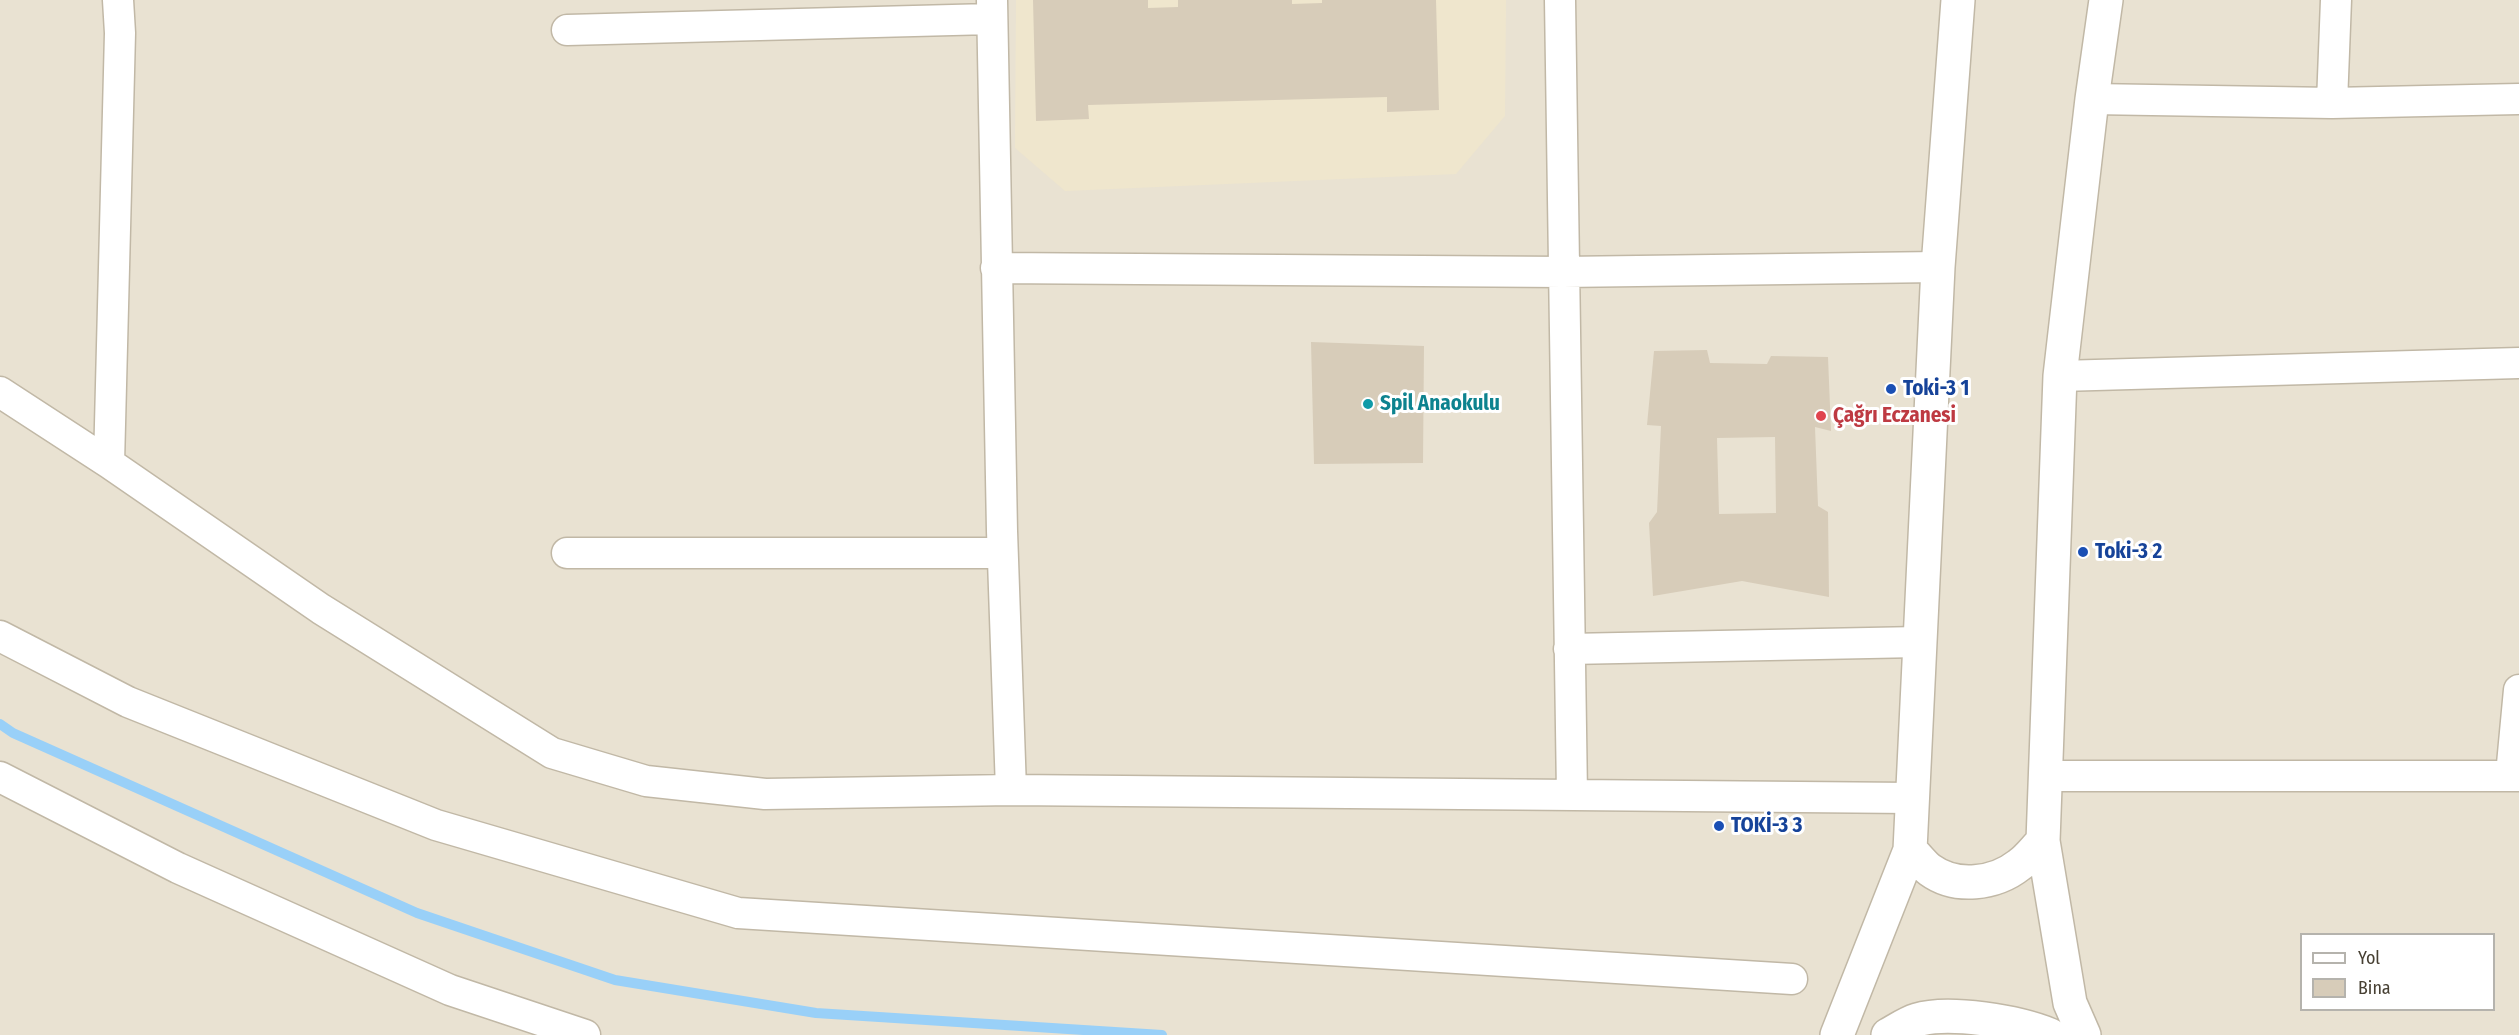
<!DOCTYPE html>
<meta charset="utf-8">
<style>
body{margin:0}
#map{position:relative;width:2519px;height:1035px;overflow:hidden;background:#f4f0e4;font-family:"Fira Sans Condensed",sans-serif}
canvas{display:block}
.legend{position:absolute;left:2300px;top:933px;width:195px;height:78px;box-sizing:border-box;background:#fff;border:2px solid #b5b3ad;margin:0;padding:8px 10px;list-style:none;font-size:18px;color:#474033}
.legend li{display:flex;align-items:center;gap:12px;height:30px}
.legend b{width:30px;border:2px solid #b5b3ad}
</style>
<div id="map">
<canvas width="2519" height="1035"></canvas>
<ul class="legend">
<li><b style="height:8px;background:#fff"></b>Yol</li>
<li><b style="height:16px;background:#d7ccb9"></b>Bina</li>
</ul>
</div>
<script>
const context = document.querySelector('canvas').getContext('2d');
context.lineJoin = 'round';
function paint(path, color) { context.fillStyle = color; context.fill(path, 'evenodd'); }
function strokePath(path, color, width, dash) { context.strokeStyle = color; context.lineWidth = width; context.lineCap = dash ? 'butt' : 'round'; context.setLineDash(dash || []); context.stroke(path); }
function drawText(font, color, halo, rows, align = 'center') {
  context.font = font + ' "Fira Sans Condensed",sans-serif'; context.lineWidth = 6; context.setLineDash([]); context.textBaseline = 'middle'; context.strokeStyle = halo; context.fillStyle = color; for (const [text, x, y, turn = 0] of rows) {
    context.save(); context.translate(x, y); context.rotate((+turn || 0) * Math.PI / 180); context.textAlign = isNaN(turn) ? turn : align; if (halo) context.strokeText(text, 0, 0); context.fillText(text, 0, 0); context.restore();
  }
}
paint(new Path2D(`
 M 0,0 L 2519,0 L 2519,1035 L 0,1035 ZM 2302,934 L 2494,934 L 2494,1010 L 2302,1010 Z`), '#e9e2d2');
paint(new Path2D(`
 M 1016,0 L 1506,0 L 1505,116 L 1456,174 L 1065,191 L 1015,148 Z`), '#efe6cd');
strokePath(new Path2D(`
 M 0,724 L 13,733 L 417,913 L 615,980 L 816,1013 L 1162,1035`), '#99d0f8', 10);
paint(new Path2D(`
 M 1033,0 L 1148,0 L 1148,8 L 1178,7 L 1178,0 L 1292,0 L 1292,4 L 1322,3 L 1322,0 L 1436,0 L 1439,110 L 1387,112 L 1387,97 L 1088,105 L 1089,119 L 1036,121 Z
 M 1311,342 L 1424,346 L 1423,463 L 1314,464 Z
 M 1707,350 L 1710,363 L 1767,364 L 1771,356 L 1828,357 L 1831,431 L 1815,427 L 1818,506 L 1828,512 L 1829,597 L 1742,581 L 1653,596 L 1649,523 L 1657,512 L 1661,426 L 1647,425 L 1654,351 ZM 1775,437 L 1776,513 L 1719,514 L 1717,438 Z`), '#d7ccb9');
const minor = new Path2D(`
 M 992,0 L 1002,531 L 1011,790
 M 1560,0 L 1572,794
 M 567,30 L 991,19
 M 2092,99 L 2332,103 L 2519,99
 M 2332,103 L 2336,0
 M 996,268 L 1563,272 L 1938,267
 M 2060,376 L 2519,363
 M 0,392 L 109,463 L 321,609 L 552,753 L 646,781 L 765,794 L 1011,790 L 1911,798
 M 109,463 L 120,33 L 118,0
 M 567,553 L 1002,553
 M 0,636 L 128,702 L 436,825 L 738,913 L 1792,979
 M 1569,649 L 1919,642
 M 2511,775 L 2519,690
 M 2045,776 L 2519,776
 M 0,777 L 178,868 L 450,990 L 585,1035`);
const tertiary = new Path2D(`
 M 1910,850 C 1917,856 1923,865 1930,870 C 1956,889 1995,884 2019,865 C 2028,859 2035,849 2043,841
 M 1837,1035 L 1910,850 L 1938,267 L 1958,0
 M 1888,1035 C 1897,1030 1907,1023 1917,1020 C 1949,1010 2019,1022 2050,1035
 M 2084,1035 L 2070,1003 L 2043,841 L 2060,376 L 2092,99 L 2106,0`);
strokePath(minor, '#c1b8a6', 33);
strokePath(tertiary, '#c1b8a6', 36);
strokePath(minor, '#fff', 30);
strokePath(tertiary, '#fff', 33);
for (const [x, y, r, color] of [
 [1891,389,6,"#1a4fb4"],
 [1368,404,6,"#0f9aa8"],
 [1821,416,6,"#e0444e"],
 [2083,552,6,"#1a4fb4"],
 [1719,826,6,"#1a4fb4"]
]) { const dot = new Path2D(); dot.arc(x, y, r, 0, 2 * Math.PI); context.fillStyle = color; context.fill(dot); strokePath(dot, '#fff', 2); }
drawText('bold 21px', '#164399', '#fff', [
 ["Toki-3 1",1903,389],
 ["Toki-3 2",2095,552],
 ["TOKİ-3 3",1731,826]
], 'left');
drawText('bold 21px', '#0d838f', '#fff', [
 ["Spil Anaokulu",1380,404]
], 'left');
drawText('bold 21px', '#be3a42', '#fff', [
 ["Çağrı Eczanesi",1833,416]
], 'left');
</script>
